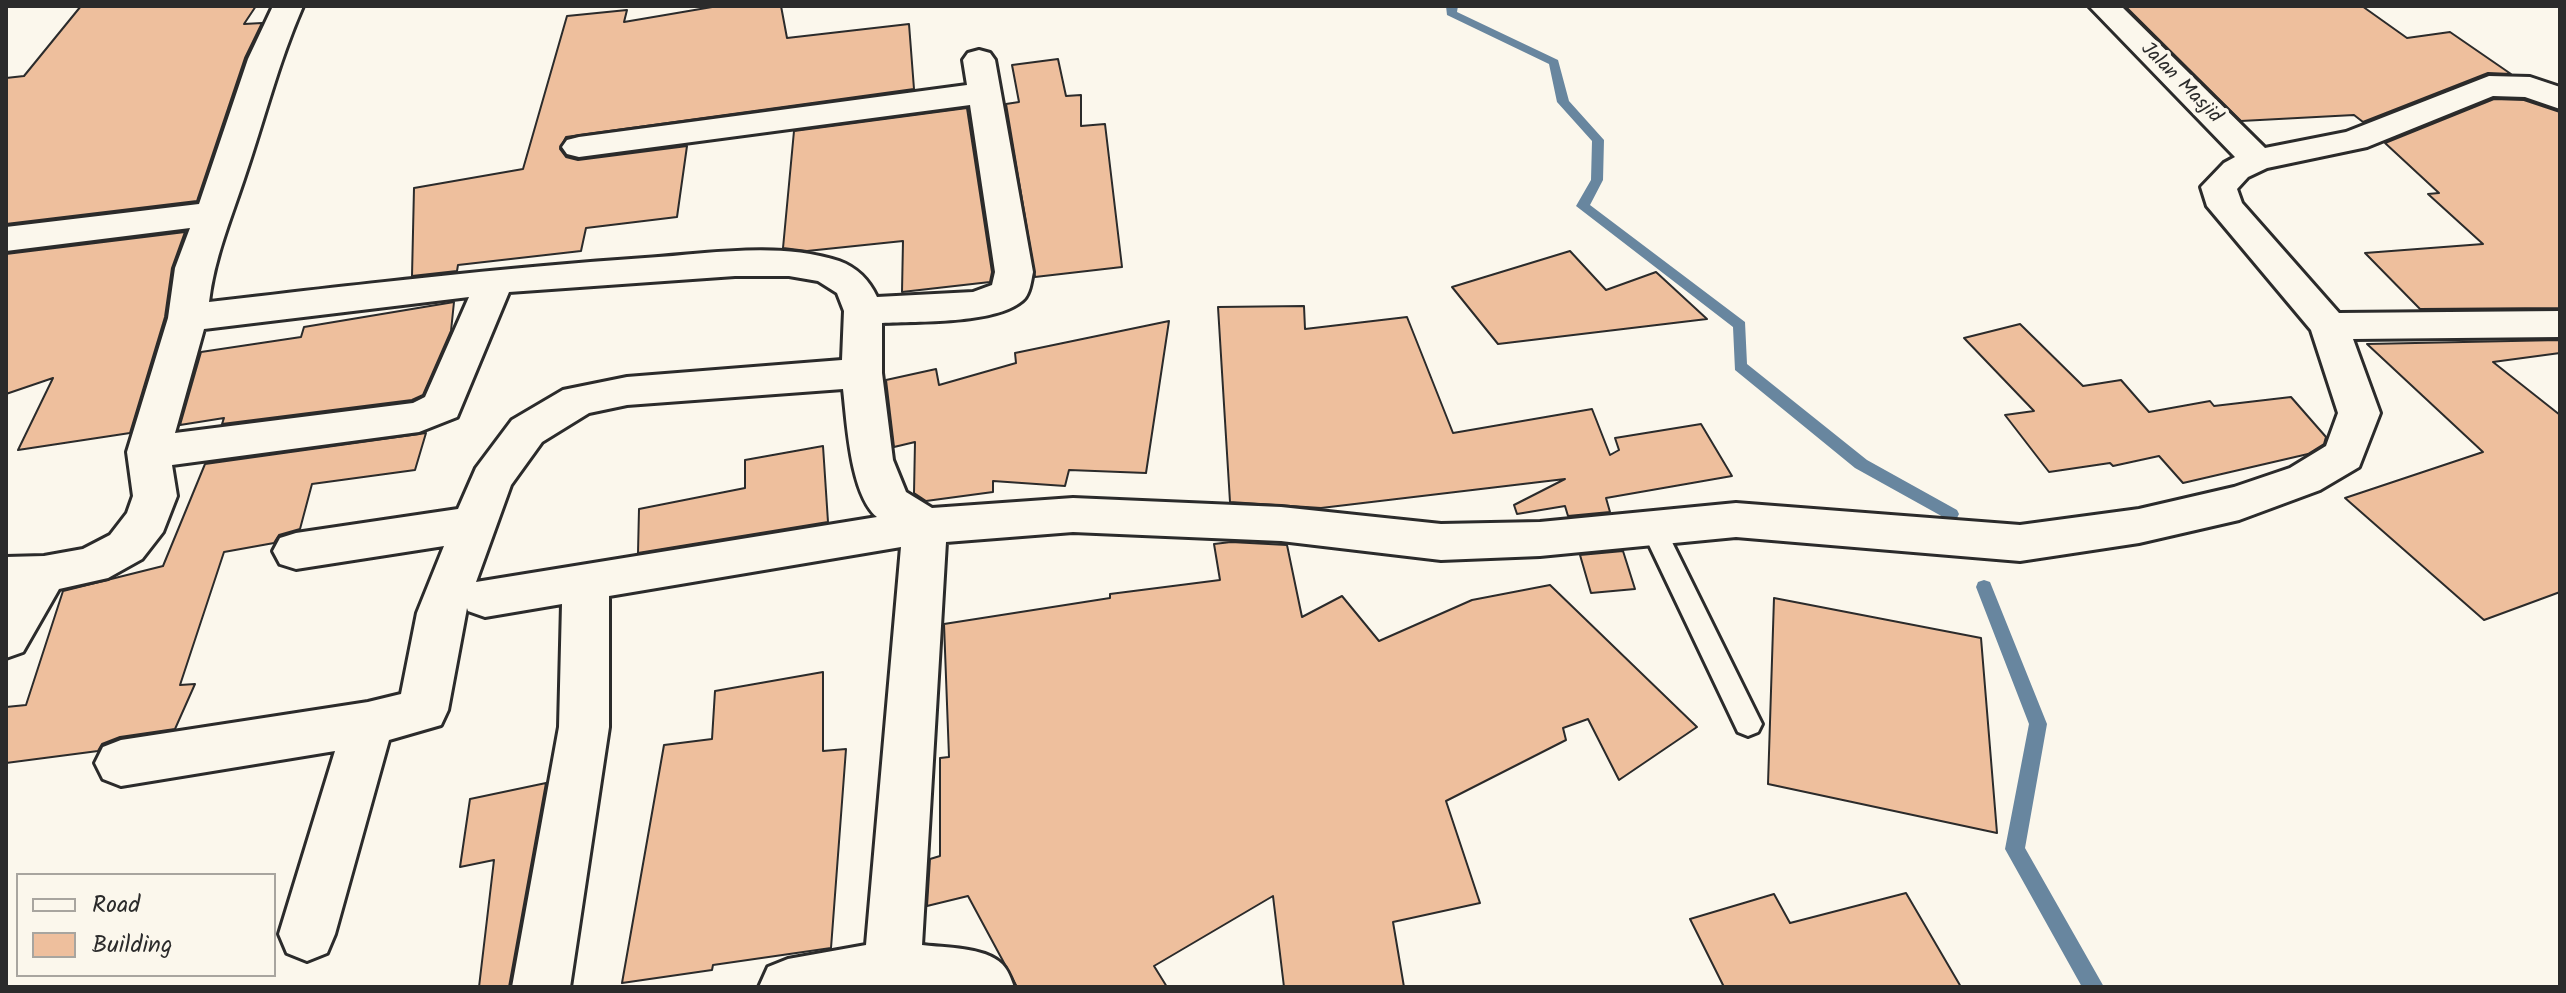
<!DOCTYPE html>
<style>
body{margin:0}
#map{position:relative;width:2566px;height:993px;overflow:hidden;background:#fbf7ec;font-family:Kalam,sans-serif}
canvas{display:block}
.frame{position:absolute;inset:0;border:8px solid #2b2b2b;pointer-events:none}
.legend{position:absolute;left:16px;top:873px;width:260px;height:104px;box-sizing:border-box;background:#fbf7ec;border:2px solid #a8a59f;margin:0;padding:10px 14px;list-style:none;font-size:24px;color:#2b2b2b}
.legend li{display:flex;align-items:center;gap:16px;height:40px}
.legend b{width:40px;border:2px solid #a8a59f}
</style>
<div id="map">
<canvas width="2566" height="993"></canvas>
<div class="frame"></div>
<ul class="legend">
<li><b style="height:10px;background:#fbf7ec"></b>Road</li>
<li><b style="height:22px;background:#eebf9d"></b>Building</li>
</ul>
</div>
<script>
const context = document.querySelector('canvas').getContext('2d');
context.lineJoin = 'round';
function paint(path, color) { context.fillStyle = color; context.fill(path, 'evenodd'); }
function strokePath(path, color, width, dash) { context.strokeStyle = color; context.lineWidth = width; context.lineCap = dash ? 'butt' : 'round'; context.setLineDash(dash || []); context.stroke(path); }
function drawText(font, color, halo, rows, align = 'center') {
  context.font = font + ' Kalam,sans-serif'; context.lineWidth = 7; context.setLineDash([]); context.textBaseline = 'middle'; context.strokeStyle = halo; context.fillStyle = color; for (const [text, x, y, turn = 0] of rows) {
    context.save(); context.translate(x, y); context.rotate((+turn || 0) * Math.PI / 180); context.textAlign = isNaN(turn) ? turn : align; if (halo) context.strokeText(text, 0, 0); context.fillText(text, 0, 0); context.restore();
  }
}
paint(new Path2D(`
 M 1446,6 L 1458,6 L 1457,12 L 1558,60 L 1569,101 L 1604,140 L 1603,180 L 1590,205 L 1745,322 L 1747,364 L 1867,460 L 1957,510 L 1959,514 L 1957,518 L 1945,518 L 1855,468 L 1735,370 L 1733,327 L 1576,206 L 1591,180 L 1592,141 L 1557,102 L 1549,64 L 1447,15 Z
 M 1984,580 L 1990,582 L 1992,587 L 2047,724 L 2025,848 L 2104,987 L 2082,987 L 2005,849 L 2029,724 L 1976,587 L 1978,582 Z`), '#68869f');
const building = new Path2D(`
 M 81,6 L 256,6 L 244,24 L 262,23 L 245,58 L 197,201 L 6,224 L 6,78 L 24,76 Z
 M 718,6 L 781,6 L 787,38 L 909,24 L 914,89 L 566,137 L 560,149 L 566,157 L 578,160 L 687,146 L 677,217 L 586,228 L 581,251 L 458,265 L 457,271 L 412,276 L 414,188 L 523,169 L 567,16 L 627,10 L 624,22 Z
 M 2125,6 L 2362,6 L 2407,38 L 2450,32 L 2511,74 L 2488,73 L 2363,122 L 2354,115 L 2241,121 Z
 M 1058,59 L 1066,96 L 1081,95 L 1081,126 L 1105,124 L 1122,267 L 1035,277 L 1006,104 L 1019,102 L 1012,65 Z
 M 2494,99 L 2524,100 L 2560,112 L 2560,308 L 2420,309 L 2365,253 L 2483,244 L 2428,194 L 2439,193 L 2385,143 Z
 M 967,108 L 992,272 L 990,282 L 902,292 L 903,241 L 807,251 L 783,248 L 794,131 Z
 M 185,232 L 172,268 L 165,317 L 130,433 L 18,450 L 53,378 L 6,394 L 6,254 Z
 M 1570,251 L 1606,290 L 1656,272 L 1707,319 L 1498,344 L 1452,287 Z
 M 454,302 L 451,331 L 423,395 L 412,400 L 222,424 L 224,418 L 180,425 L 201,352 L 301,337 L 304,327 Z
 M 1304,306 L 1305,329 L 1407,317 L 1453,433 L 1592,409 L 1610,455 L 1619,450 L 1615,438 L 1701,424 L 1732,476 L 1606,498 L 1610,512 L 1568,516 L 1565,506 L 1517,514 L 1514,505 L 1565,479 L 1321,508 L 1230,502 L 1218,307 Z
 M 1169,321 L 1146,473 L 1069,470 L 1065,486 L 993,481 L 993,492 L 926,501 L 914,493 L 915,442 L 894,447 L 886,380 L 936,369 L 939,385 L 1016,363 L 1015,353 Z
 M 2020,324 L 2083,386 L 2121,380 L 2149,412 L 2210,401 L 2214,406 L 2291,397 L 2326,437 L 2324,444 L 2308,454 L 2183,483 L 2159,456 L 2113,466 L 2110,463 L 2049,472 L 2005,415 L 2034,411 L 1964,338 Z
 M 2560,340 L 2560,353 L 2493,362 L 2560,415 L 2560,592 L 2484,620 L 2345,498 L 2483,452 L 2367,344 Z
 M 426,433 L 415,470 L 312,484 L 300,529 L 279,535 L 274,543 L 224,552 L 180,685 L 195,684 L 175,729 L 120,737 L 102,744 L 98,751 L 6,763 L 6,707 L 26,705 L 63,591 L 163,566 L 205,464 Z
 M 823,446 L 828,522 L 638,553 L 639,509 L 745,488 L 745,460 Z
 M 1231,542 L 1287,545 L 1302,617 L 1342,596 L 1379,641 L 1472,600 L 1550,585 L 1697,727 L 1619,780 L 1588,719 L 1563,728 L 1566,740 L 1446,801 L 1480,903 L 1393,922 L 1404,987 L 1284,987 L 1273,896 L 1154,966 L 1167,987 L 1017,987 L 968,896 L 927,906 L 930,859 L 940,856 L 940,758 L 949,757 L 944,624 L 1110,598 L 1110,594 L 1220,580 L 1214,544 Z
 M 1623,551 L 1635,589 L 1591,593 L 1580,555 Z
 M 1774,598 L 1981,638 L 1997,833 L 1768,784 Z
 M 823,672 L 823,751 L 846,749 L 831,948 L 713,965 L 712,970 L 622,983 L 664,745 L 712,739 L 715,691 Z
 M 546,783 L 509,987 L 479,987 L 494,860 L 460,867 L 470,799 Z
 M 1906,893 L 1961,987 L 1724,987 L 1690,919 L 1774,894 L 1790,923 Z`);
paint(building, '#eebf9d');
strokePath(building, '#2b2b2b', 2);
const service = new Path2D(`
 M 1654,521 L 1663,523 L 1666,530 L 1758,716 L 1762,724 L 1758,732 L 1748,736 L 1738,732 L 1642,530 L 1645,523 Z`);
const minor = new Path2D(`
 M 273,6 L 303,6 C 278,63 264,121 244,179 C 230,221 214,259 209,302 C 355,285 499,268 645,258 C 707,254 778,241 839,261 C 858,268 869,280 877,297 L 973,292 L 992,285 L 995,272 L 970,105 L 579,157 L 567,154 L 562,147 L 567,140 L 579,137 L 967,85 L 963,60 L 968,53 L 979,50 L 990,53 L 995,60 L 1033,272 C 1031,281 1030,295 1022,301 C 995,324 918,321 882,323 L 882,373 L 893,460 L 906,492 L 932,508 L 1073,498 L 1281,507 L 1441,524 L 1540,522 L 1736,503 L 2020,525 L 2139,509 L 2234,487 L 2290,468 L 2326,446 L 2338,413 L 2311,330 L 2207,206 L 2201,187 L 2224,163 L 2235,157 L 2089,6 L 2121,6 L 2265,148 L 2346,132 L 2489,76 L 2530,77 L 2560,87 L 2560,109 L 2525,97 L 2493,96 L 2367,147 L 2267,168 L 2248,177 L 2237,189 L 2242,203 L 2339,313 L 2560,311 L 2560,337 L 2353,339 L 2380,413 L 2359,467 L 2320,490 L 2239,520 L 2139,543 L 2020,561 L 1736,537 L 1540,556 L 1441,560 L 1281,541 L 1073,532 L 946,542 L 922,945 C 945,948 985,947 1002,964 C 1008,970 1011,979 1014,987 L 759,987 L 768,967 L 788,959 L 866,945 L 901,547 L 609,596 L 609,727 L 570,987 L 512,987 L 559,727 L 562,604 L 485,617 L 468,611 L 467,608 L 448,710 L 441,725 L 389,740 L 335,934 L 327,953 L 307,961 L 287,953 L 279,934 L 335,751 L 121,786 L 103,779 L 95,763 L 103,747 L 121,740 L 368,702 L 401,694 L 417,613 L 444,546 L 296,569 L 280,564 L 273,551 L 280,538 L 296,533 L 458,509 L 476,468 L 512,420 L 563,390 L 627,377 L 842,360 L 844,311 L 837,293 L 818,281 L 789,276 L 735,276 L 509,292 L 457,417 L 419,432 L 172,465 L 177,496 L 163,532 L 142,559 L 108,578 L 59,589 L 23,652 L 6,658 L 6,557 L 44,556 L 83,549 L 110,535 L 127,513 L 133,496 L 127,452 L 168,318 L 175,268 L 190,228 L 6,251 L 6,227 L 199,204 L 248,59 ZM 469,297 L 425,397 L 413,403 L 175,433 L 204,329 ZM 843,389 C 847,422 850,494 877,517 L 476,582 L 511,485 L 542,442 L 589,413 L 627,405 Z`);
strokePath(service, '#2b2b2b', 6);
strokePath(minor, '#2b2b2b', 6);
paint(service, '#fbf7ec');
paint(minor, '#fbf7ec');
drawText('20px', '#2b2b2b', '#fbf7ec', [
 ["Jalan Masjid",2180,84,45]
]);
</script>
